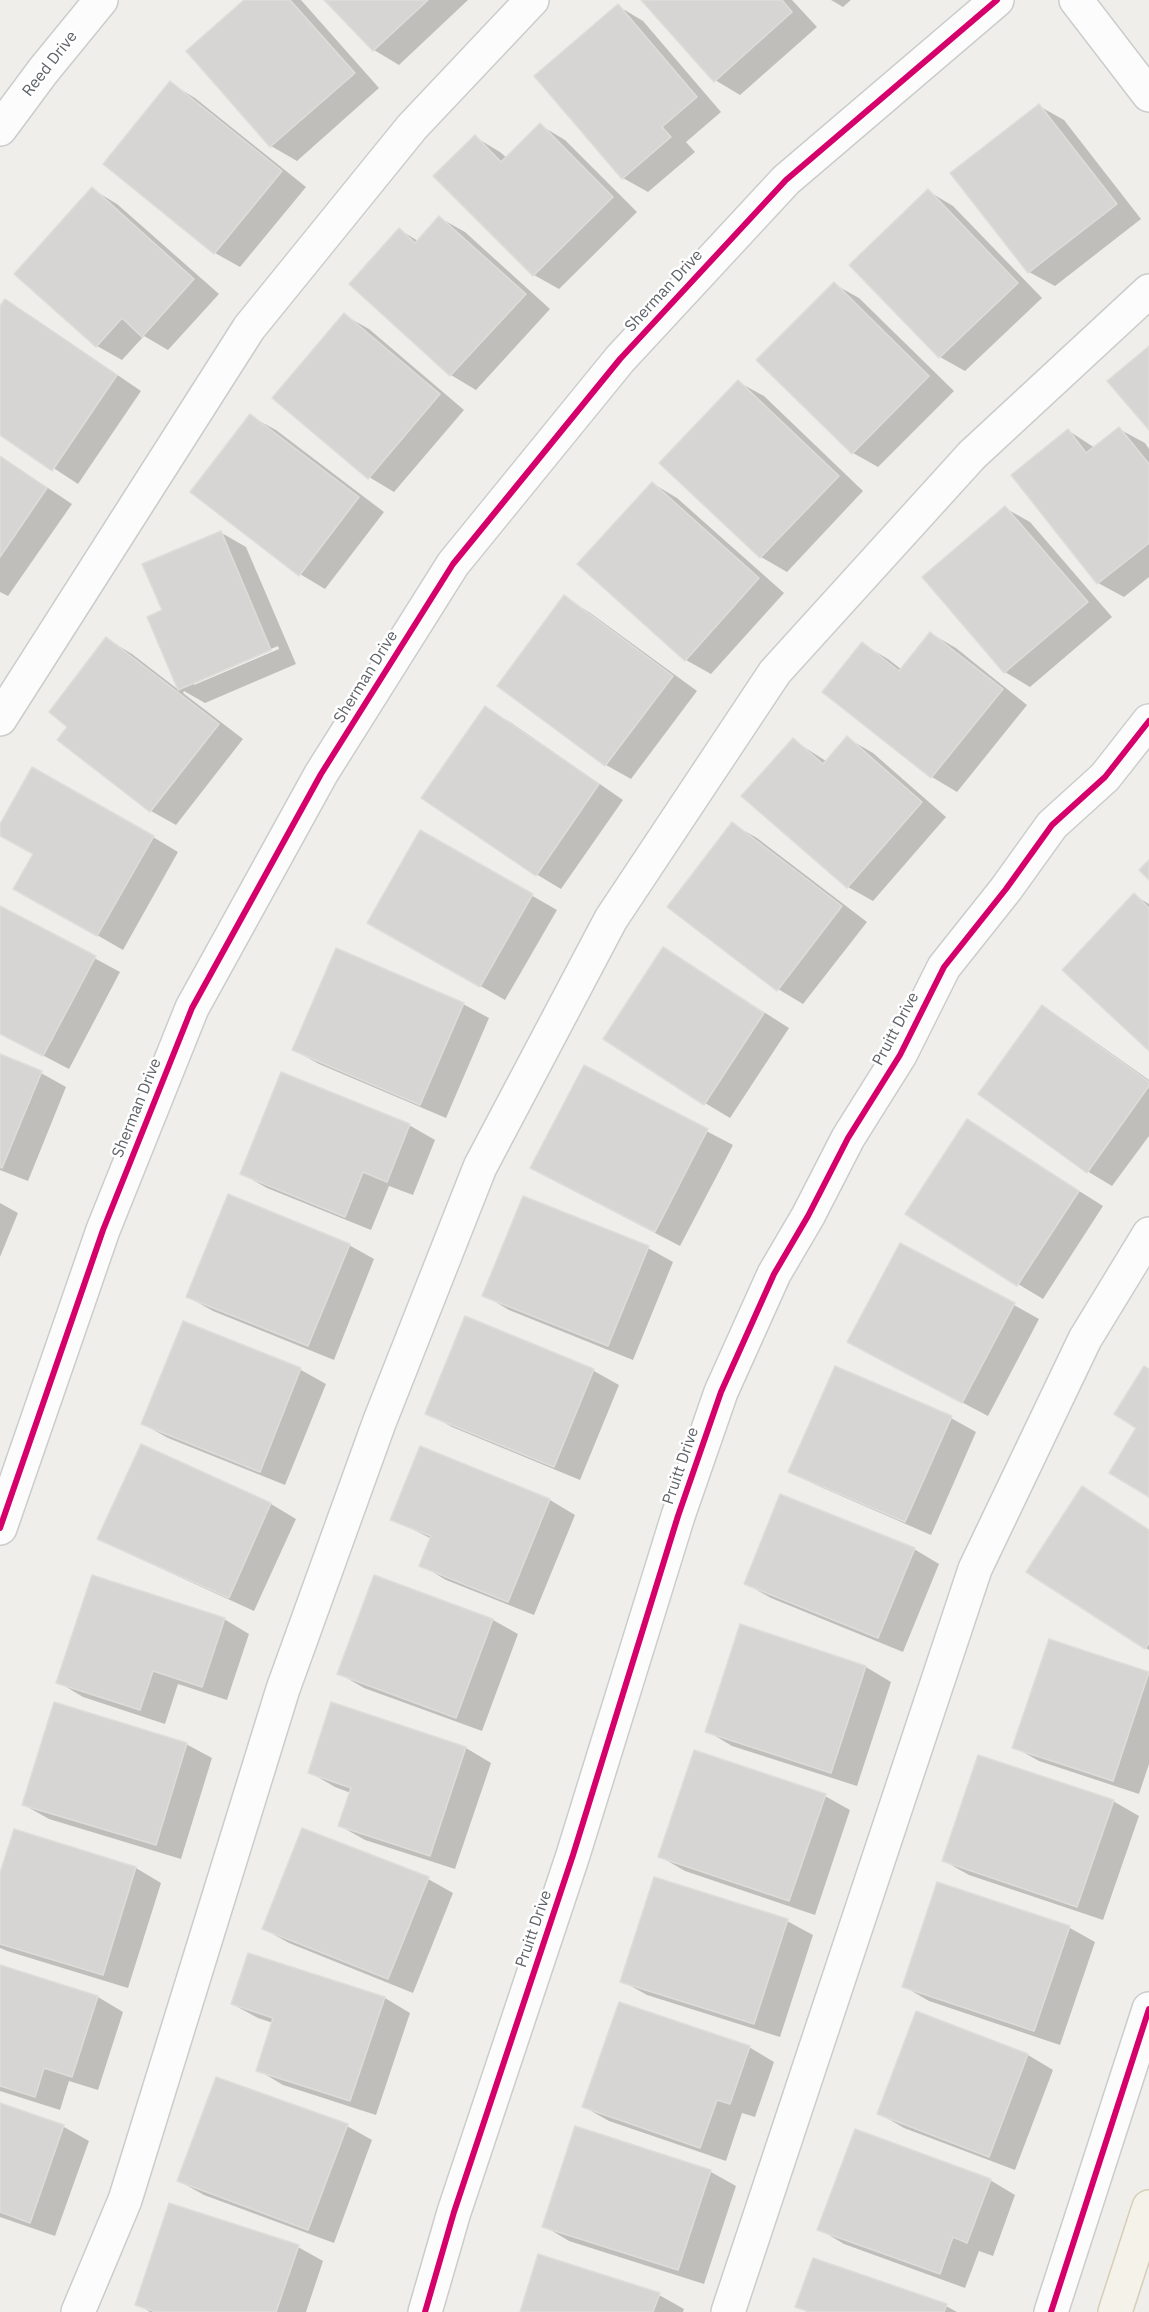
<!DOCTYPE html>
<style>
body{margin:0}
canvas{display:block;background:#efeeea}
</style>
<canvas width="1149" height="2312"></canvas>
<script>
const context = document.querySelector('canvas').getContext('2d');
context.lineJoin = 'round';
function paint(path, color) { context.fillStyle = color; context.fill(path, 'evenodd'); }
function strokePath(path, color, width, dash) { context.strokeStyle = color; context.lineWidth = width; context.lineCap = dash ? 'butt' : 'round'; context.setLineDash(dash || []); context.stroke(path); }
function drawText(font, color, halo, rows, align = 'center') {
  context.font = font + ' "IBM Plex Sans",sans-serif'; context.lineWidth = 5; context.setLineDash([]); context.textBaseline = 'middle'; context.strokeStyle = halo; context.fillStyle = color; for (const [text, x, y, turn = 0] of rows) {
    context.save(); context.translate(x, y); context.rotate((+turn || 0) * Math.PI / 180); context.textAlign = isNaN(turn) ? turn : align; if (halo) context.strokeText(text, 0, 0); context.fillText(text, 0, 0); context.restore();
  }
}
paint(new Path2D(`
 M 246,0 L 301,0 L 379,88 L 297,161 L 271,146 L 188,51 Z
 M 327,0 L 468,0 L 399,65 L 374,50 Z
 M 644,0 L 792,0 L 817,27 L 740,95 L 715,80 Z
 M 831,0 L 851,0 L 843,7 Z
 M 618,6 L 643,21 L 721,112 L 686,142 L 695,152 L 648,192 L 623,178 Z
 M 170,83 L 195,98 L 306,187 L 240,267 L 215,253 L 105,163 Z
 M 1039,106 L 1064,120 L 1141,219 L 1055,286 L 1029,272 Z
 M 540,125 L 565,140 L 637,212 L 559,289 L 534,275 L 475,137 L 500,152 L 507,158 Z
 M 92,189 L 117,204 L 219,294 L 168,350 L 144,336 L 122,360 L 97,346 Z
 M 928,191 L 953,206 L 1042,298 L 965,371 L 940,357 Z
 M 440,218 L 465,232 L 550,309 L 476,390 L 451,375 L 351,284 L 400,230 L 418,241 Z
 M 834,284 L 859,298 L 954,391 L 878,467 L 853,453 Z
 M 6,301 L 31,316 L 141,391 L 78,484 L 0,433 L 0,309 Z
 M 344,315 L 369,329 L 464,410 L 394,492 L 369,477 Z
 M 738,382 L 764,396 L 863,491 L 787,572 L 761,557 L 661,463 Z
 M 250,416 L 276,430 L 384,512 L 325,589 L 300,574 Z
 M 1119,429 L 1145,443 L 1149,449 L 1149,577 L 1124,597 L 1098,583 L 1013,475 L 1069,431 L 1095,448 Z
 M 0,456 L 72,504 L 8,596 L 0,592 Z
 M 652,483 L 677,498 L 784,593 L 711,674 L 686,660 Z
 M 1005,508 L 1030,522 L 1112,617 L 1030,687 L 1005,672 Z
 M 220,532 L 246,547 L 296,664 L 205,703 L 184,691 L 183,693 L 243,739 L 176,825 L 151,811 L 60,740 L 69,727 L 107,639 L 132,654 L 180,691 L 149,617 L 164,611 ZM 278,646 L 279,649 L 194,685 L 194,681 Z
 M 564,597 L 589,612 L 697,691 L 631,779 L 606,765 Z
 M 930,633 L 956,648 L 1027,705 L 957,792 L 932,777 L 862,644 L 888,659 L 902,670 Z
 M 485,708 L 510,722 L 623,800 L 561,889 L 536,874 Z
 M 847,738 L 873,753 L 946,817 L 873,901 L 848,887 L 793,740 L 826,761 Z
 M 732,824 L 757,838 L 867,922 L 803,1004 L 778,989 Z
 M 0,827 L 153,837 L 178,852 L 123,950 L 15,888 L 35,854 L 0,834 Z
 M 421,832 L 557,910 L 505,1000 L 369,922 Z
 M 1134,895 L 1149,904 L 1149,1049 Z
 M 0,907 L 120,972 L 69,1069 L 0,1033 Z
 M 688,964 L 789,1028 L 730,1118 L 705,1103 Z
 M 463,1004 L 489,1018 L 446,1118 L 319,1064 L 294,1050 Z
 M 1042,1007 L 1067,1022 L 1149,1080 L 1149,1136 L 1112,1186 L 1087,1171 Z
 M 0,1056 L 41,1073 L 66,1087 L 28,1181 L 0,1170 Z
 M 584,1067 L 733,1145 L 680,1246 L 557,1182 Z
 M 968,1121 L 1103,1206 L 1043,1299 L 1018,1284 Z
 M 409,1125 L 435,1140 L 413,1195 L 389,1186 L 371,1230 L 267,1188 L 242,1174 Z
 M 0,1203 L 18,1213 L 0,1257 Z
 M 349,1245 L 374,1259 L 334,1360 L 213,1311 L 188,1297 Z
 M 648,1248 L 673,1262 L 633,1360 L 509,1310 L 484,1295 Z
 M 1014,1305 L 1039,1319 L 988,1416 L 874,1356 Z
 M 466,1318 L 594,1371 L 619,1385 L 580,1480 L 452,1427 L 427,1413 Z
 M 183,1323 L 301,1370 L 326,1384 L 285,1485 L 168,1438 L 143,1424 Z
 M 951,1418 L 976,1432 L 931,1535 L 816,1485 L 790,1471 Z
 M 142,1446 L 271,1504 L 296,1519 L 254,1611 L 125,1552 L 99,1538 Z
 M 550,1500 L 575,1515 L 534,1615 L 446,1580 L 421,1565 L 432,1539 L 392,1519 Z
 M 1108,1503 L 1149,1530 L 1149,1650 L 1028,1571 Z
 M 914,1549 L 939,1564 L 903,1652 L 771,1598 L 746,1584 Z
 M 374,1576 L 493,1620 L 518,1634 L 482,1731 L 364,1688 L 338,1673 Z
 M 224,1619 L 249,1634 L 227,1700 L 178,1684 L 165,1724 L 83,1697 L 58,1682 Z
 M 741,1626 L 866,1667 L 891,1682 L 857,1786 L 732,1746 L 707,1731 Z
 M 1050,1640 L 1149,1674 L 1149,1764 L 1139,1794 L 1039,1761 L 1014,1747 Z
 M 332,1704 L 466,1748 L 491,1763 L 455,1869 L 365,1840 L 340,1826 L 351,1793 L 335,1787 L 309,1772 Z
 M 186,1744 L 212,1758 L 181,1859 L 49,1819 L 24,1805 Z
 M 825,1796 L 850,1810 L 815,1915 L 685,1871 L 659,1856 Z
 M 1113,1801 L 1139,1816 L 1103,1920 L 969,1875 L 944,1861 Z
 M 15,1831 L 136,1868 L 161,1883 L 128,1988 L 7,1951 L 0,1948 L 0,1878 Z
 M 428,1879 L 453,1893 L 413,1993 L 289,1943 L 264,1929 Z
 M 938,1884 L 1070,1928 L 1095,1942 L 1060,2045 L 929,2001 L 903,1986 Z
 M 787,1921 L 813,1935 L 780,2037 L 647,1995 L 622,1981 Z
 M 0,1967 L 98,1997 L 123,2012 L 98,2090 L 69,2081 L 60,2110 L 0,2091 Z
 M 385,1998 L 410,2013 L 376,2115 L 283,2085 L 258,2070 L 273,2023 L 258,2018 L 232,2004 Z
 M 917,2013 L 1028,2055 L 1053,2070 L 1015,2170 L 904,2128 L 878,2113 Z
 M 749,2047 L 774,2062 L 755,2117 L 742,2113 L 726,2161 L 609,2121 L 584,2107 Z
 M 0,2104 L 64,2127 L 89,2141 L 55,2236 L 0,2217 Z
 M 347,2126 L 372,2140 L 334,2243 L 204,2195 L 179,2181 Z
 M 576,2128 L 711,2172 L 736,2186 L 704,2284 L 569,2241 L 544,2226 Z
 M 990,2180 L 1015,2195 L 993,2256 L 979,2251 L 965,2288 L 844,2244 L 819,2229 Z
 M 298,2247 L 323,2261 L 306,2312 L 150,2312 L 137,2304 Z
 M 814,2260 L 946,2306 L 957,2312 L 807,2312 L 797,2306 Z
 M 659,2295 L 684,2309 L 683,2312 L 521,2312 Z`), '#0003');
const building = new Path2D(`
 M 244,0 L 290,0 L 355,73 L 270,147 L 186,51 Z
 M 324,0 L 428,0 L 373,51 Z
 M 641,0 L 782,0 L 792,12 L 714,82 Z
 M 618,4 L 697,97 L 662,127 L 671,137 L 622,179 L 534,76 Z
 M 170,81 L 282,171 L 214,254 L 103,164 Z
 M 1039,104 L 1117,204 L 1028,273 L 950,173 Z
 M 540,123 L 613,197 L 533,276 L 433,176 L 475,135 L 501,162 Z
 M 92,187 L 194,279 L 142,337 L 122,318 L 96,347 L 14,274 Z
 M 928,189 L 1018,283 L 939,358 L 849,265 Z
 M 439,216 L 526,294 L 450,376 L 349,284 L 399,228 L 415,243 Z
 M 834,282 L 929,376 L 852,454 L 756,360 Z
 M 5,299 L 117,375 L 52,471 L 0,435 L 0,306 Z
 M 344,313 L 440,394 L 368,479 L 272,398 Z
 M 1149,346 L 1149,430 L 1107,381 Z
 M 738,380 L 839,476 L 760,558 L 659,463 Z
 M 250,414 L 359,497 L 299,576 L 190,492 Z
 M 1119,427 L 1149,464 L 1149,543 L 1097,584 L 1011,475 L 1068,429 L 1086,453 Z
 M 0,456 L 47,488 L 0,557 Z
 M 652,482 L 759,578 L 685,661 L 577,564 Z
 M 1005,506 L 1088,602 L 1004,673 L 922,577 Z
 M 221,531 L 271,650 L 178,690 L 147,617 L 162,610 L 142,564 Z
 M 564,595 L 673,676 L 605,766 L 497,686 Z
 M 930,632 L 1003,689 L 931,778 L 822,692 L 862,642 L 899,671 Z
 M 106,637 L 219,724 L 150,812 L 57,740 L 67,727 L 49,712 Z
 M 485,706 L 599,784 L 536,876 L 421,798 Z
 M 847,736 L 922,802 L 847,888 L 741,796 L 793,738 L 823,764 Z
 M 32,767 L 154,836 L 97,936 L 13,889 L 33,854 L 0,836 L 0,824 Z
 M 732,822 L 842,906 L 777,991 L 667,907 Z
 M 420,830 L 533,894 L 480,987 L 367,923 Z
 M 1149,860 L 1149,880 L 1139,870 Z
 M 1134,893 L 1149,908 L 1149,1051 L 1062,970 Z
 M 0,906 L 96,956 L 43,1056 L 0,1034 Z
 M 663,947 L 764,1013 L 704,1105 L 603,1039 Z
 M 336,948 L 464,1003 L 420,1105 L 292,1050 Z
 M 1042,1005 L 1149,1082 L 1149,1086 L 1087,1173 L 978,1094 Z
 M 0,1054 L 42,1071 L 2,1168 L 0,1167 Z
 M 584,1065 L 708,1129 L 655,1232 L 530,1168 Z
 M 281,1072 L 410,1124 L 387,1182 L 363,1172 L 345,1217 L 240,1174 Z
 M 967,1119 L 1079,1191 L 1017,1286 L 905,1214 Z
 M 228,1194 L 350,1244 L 308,1346 L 186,1297 Z
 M 523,1196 L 649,1246 L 608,1346 L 482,1296 Z
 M 900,1243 L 1015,1303 L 962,1403 L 847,1342 Z
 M 465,1316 L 594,1369 L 554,1467 L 425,1414 Z
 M 183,1321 L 301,1368 L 260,1472 L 141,1424 Z
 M 835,1366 L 952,1416 L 905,1522 L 788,1472 Z
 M 1144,1366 L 1149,1369 L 1149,1497 L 1109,1473 L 1136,1428 L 1114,1414 Z
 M 141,1444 L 271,1503 L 229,1598 L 97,1539 Z
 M 420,1446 L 550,1499 L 508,1602 L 419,1566 L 431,1536 L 390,1520 Z
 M 1082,1486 L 1149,1530 L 1149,1643 L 1145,1649 L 1026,1572 Z
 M 780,1494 L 915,1548 L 878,1638 L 744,1584 Z
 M 92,1575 L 225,1618 L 202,1687 L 153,1671 L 140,1710 L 56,1683 Z
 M 374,1575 L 493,1619 L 456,1718 L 337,1674 Z
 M 740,1624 L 866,1666 L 831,1773 L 705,1732 Z
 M 1049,1639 L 1149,1672 L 1113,1781 L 1012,1748 Z
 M 54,1702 L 187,1743 L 156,1845 L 22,1805 Z
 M 331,1702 L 466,1747 L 430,1856 L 338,1826 L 351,1788 L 308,1773 Z
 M 694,1750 L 826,1794 L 789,1901 L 658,1857 Z
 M 978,1755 L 1114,1800 L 1077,1907 L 942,1861 Z
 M 302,1828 L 429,1877 L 388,1979 L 262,1929 Z
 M 14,1829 L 136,1867 L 103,1975 L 0,1944 L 0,1873 Z
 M 654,1877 L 788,1919 L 754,2024 L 620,1982 Z
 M 937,1882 L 1070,1926 L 1034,2031 L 902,1987 Z
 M 248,1953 L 385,1997 L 350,2101 L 256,2071 L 273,2018 L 231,2004 Z
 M 0,1965 L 98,1996 L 72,2077 L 44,2068 L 35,2097 L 0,2086 Z
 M 619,2002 L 750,2046 L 730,2104 L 717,2100 L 700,2148 L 582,2107 Z
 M 916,2011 L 1028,2054 L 989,2157 L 877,2114 Z
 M 216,2077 L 348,2124 L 308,2230 L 177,2181 Z
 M 0,2103 L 64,2125 L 30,2223 L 0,2212 Z
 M 575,2126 L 711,2170 L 678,2270 L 542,2227 Z
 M 855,2129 L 991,2179 L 967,2243 L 953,2237 L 940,2274 L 817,2230 Z
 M 169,2203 L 299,2245 L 276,2312 L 156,2312 L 135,2305 Z
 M 538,2254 L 660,2293 L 653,2312 L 520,2312 Z
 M 813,2258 L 947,2304 L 944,2312 L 810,2312 L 795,2307 Z`);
paint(building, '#d6d5d3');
strokePath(building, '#deddd9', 1.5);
const minor = new Path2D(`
 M 1076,0 L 1149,95
 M 0,129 L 43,71 L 101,0
 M 0,719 L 249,328 L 412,127 L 532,0
 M 0,1528 L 103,1230 L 192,1008 L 321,774 L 453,564 L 620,359 L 786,180 L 997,0
 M 78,2312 L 125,2200 L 283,1689 L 379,1423 L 480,1167 L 611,919 L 775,672 L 972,455 L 1149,291
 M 425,2312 L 454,2212 L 573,1855 L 678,1516 L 721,1392 L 774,1274 L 808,1216 L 848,1138 L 900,1055 L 944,967 L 1006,889 L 1052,825 L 1105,777 L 1149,721
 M 728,2312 L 975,1569 L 1085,1339 L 1149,1234
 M 1051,2312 L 1149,2009`);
const major = new Path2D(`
 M 1115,2312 L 1149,2207`);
strokePath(minor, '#cbcccc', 36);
strokePath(major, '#d7ceb8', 36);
strokePath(minor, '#fdfcfc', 33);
strokePath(major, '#f4f2e9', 33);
strokePath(new Path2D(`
 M 0,1528 L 103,1230 L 192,1008 L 321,774 L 453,564 L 620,359 L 786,180 L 997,0
 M 425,2312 L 454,2212 L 573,1855 L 678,1516 L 721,1392 L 774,1274 L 808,1216 L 848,1138 L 900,1055 L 944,967 L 1006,889 L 1052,825 L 1105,777 L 1149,721
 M 1051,2312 L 1149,2009`), '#d6006c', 6);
drawText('16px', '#5f6368', '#fff', [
 ["Reed Drive",50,64,-52],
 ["Sherman Drive",664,291,-47],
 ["Sherman Drive",366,677,-58],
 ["Pruitt Drive",896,1029,-62],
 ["Sherman Drive",137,1108,-68],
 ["Pruitt Drive",681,1466,-71],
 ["Pruitt Drive",534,1929,-71]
]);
</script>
